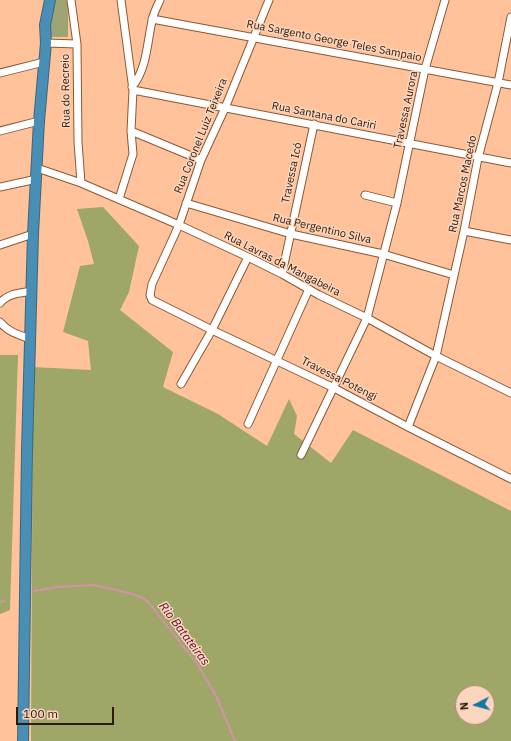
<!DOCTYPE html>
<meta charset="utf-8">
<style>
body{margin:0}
#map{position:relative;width:511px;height:741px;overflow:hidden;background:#ffc29a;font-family:"IBM Plex Sans",sans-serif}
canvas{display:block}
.north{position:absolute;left:455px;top:685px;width:40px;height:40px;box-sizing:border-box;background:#fbd5bd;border:1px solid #a98a75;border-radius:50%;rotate:264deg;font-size:11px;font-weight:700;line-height:16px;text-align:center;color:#2f1909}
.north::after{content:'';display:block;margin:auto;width:14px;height:18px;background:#1176a2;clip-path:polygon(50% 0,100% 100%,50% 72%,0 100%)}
.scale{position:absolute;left:16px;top:707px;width:98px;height:18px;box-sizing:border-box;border:2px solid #2f1909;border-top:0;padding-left:5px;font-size:12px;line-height:14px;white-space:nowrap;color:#2f1909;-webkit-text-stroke:3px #fbd5bd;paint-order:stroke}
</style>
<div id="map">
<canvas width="511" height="741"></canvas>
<div class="north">N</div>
<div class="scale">100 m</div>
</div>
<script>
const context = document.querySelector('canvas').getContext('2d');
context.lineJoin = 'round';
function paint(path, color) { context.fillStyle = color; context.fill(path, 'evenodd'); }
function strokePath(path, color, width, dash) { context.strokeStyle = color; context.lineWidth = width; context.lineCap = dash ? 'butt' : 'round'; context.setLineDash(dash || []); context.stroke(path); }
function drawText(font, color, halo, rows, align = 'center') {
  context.font = font + ' "IBM Plex Sans",sans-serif'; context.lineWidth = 3; context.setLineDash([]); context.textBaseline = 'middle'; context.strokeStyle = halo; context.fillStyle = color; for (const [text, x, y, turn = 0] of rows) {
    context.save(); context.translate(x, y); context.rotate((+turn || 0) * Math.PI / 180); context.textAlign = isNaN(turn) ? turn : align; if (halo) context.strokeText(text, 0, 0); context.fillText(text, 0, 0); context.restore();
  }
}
paint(new Path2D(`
 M 55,0 L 68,0 L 68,37 L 49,37 Z`), '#9ea575');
paint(new Path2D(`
 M 103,207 L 139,246 L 129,292 L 120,310 L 173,352 L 163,387 L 218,414 L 267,446 L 289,399 L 297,416 L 294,434 L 331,463 L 353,430 L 511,511 L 511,741 L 31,741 L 33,367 L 91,370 L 88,341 L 63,332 L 80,266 L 94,264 L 88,241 L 77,209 ZM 463,693 L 487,693 L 487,717 L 463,717 Z
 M 0,355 L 18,355 L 10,610 L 0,614 Z`), '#9ea768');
strokePath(new Path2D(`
 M 34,591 L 57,587 L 94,585 L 129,593 L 143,598 L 149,603 L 198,665 L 216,696 L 235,741
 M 0,602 L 4,601`), '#d391aa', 2);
const minor = new Path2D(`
 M 71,0 L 77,44 L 78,142 L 81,183
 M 269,0 L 225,108 L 201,160 L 179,225 L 152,284 L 150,295 L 152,300 L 212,330 L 334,388 L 408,427 L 511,479
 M 152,19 L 511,85
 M 46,43 L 77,44
 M 0,73 L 44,62
 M 132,87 C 147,69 147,43 152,21 C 153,14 157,7 160,0
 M 133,90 L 511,163
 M 0,131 L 39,121
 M 131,131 L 201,160
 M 37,168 L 81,183 L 179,225 L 248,257 L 282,274 L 319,295 L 367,318 L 436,356 L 511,393
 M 0,187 L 37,179
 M 365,195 L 397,203
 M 119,199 L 133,154 L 131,131 L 133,90 L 121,0
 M 186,203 L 291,234 L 383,254 L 454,275
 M 464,231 L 511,240
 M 0,245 L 33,234
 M 282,274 L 314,124
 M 0,303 C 8,293 21,293 32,291
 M 0,322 C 8,332 19,335 31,339
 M 181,384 L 212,330 L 248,257
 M 248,424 L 309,289
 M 408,427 L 436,356 L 464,231 L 478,158 L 498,83 L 511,17
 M 301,455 L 367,318 L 397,203 L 425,69 L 445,0`);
const highway = new Path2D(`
 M 23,741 L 27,450 L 33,234 L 39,121 L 46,43 L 45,25 L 50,0`);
strokePath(minor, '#8d5832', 9);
strokePath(highway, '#406679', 12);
strokePath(minor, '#fff', 7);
strokePath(highway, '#498fb5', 10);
drawText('11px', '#2f1909', '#fbd5bd', [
 ["Rua Sargento George Teles Sampaio",334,41,11],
 ["Rua do Recreio",66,91,-91],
 ["Travessa Aurora",406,110,-78],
 ["Rua Santana do Cariri",324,116,11],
 ["Rua Coronel Luiz Teixeira",201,136,-68],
 ["Travessa Icó",292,173,-78],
 ["Rua Marcos Macedo",463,184,-78],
 ["Rua Pergentino Silva",322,229,13],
 ["Rua Lavras da Mangabeira",282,264,27],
 ["Travessa Potengi",339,379,27]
]);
drawText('italic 12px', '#560731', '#fbd5bd', [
 ["Rio Batateiras",184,634,53]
]);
</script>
